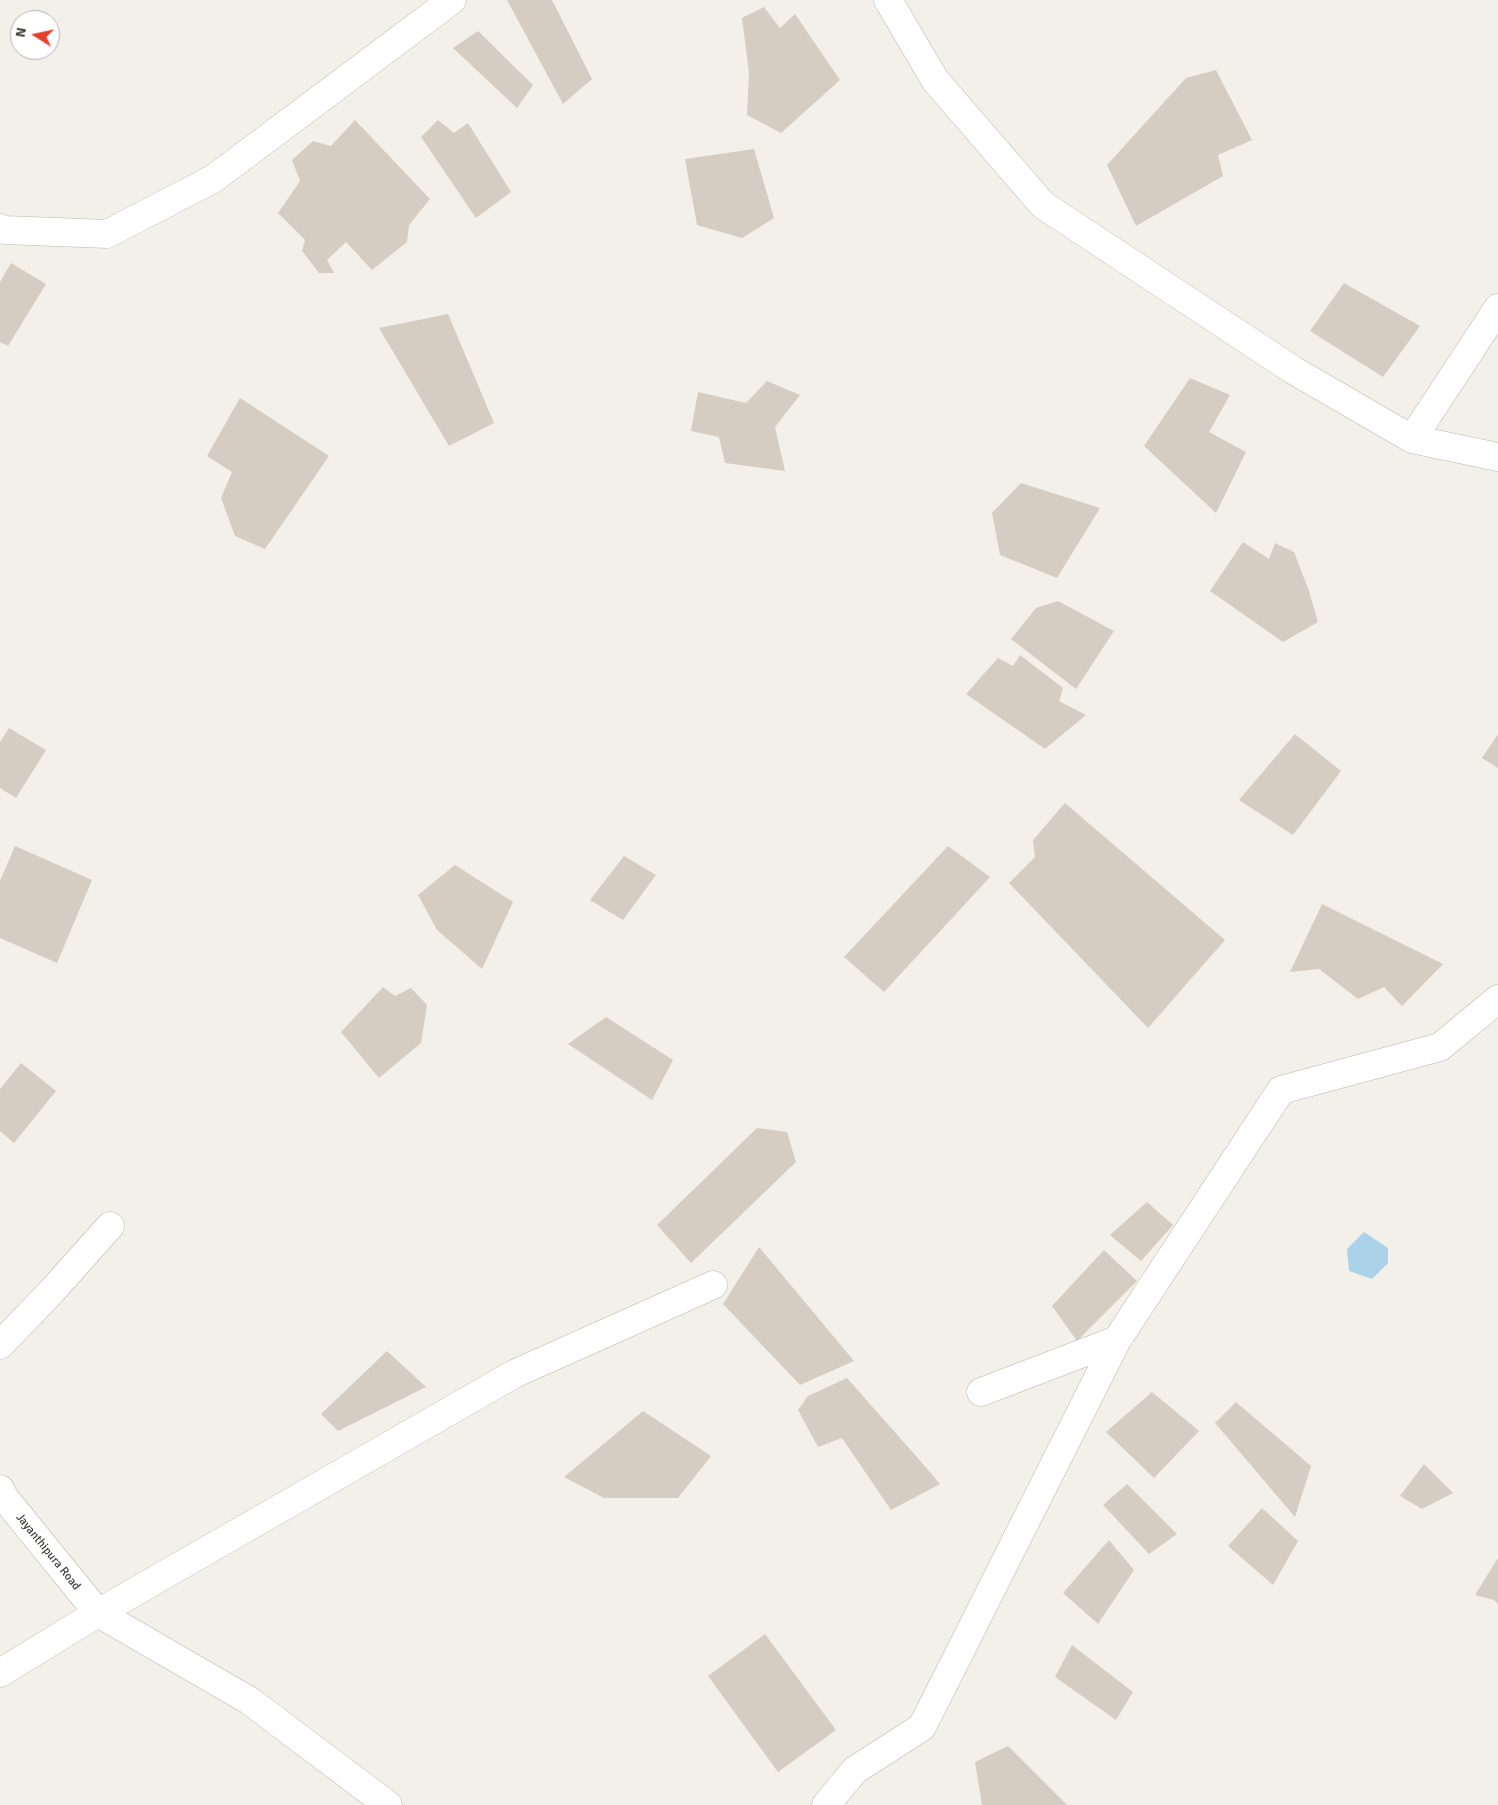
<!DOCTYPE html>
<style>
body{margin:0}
#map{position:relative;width:1498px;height:1805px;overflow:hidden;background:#f3efe9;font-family:Signika,sans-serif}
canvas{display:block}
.north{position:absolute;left:10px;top:10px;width:50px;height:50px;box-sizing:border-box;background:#fff;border:1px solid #b5b3af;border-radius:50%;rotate:280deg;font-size:14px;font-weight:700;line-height:20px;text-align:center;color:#454038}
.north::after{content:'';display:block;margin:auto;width:18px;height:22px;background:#e5422e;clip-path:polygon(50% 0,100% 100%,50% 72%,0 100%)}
</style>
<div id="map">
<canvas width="1498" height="1805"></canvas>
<div class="north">N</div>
</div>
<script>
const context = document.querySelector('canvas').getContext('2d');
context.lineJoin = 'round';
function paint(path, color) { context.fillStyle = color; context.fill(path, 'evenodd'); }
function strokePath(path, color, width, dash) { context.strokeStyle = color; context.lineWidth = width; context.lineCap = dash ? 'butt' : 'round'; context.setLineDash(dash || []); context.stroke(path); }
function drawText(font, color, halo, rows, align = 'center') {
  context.font = font + ' Signika,sans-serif'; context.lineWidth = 5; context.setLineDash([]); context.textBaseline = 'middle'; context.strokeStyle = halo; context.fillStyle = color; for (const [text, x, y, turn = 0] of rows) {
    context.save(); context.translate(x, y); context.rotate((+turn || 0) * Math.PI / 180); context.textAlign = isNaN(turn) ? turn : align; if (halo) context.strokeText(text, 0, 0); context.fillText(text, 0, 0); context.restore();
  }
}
paint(new Path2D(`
 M 1364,1232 L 1388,1248 L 1388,1263 L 1372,1279 L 1349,1271 L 1347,1249 Z`), '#abd2e9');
paint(new Path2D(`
 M 507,0 L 552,0 L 592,79 L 563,104 Z
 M 764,7 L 780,28 L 795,14 L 840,80 L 781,133 L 747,115 L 749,73 L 742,18 Z
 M 478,31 L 533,85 L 517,108 L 453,48 Z
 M 1216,70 L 1252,140 L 1218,155 L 1223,176 L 1136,226 L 1107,165 L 1186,78 Z
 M 355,120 L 430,199 L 409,225 L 407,242 L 372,270 L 346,242 L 327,260 L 334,273 L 319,273 L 302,251 L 305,240 L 278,213 L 300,181 L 292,160 L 313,141 L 331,146 Z
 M 438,120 L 454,133 L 468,123 L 511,192 L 476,218 L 421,137 Z
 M 754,149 L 774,218 L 742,238 L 697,225 L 685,159 Z
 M 11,263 L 46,284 L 8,346 L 0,342 L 0,282 Z
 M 1344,283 L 1420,326 L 1383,377 L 1310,331 Z
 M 448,314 L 494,423 L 449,446 L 379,328 Z
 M 1190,378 L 1230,395 L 1209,432 L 1246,452 L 1216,513 L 1144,446 Z
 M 767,381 L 800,395 L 775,427 L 785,471 L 725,463 L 719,437 L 691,431 L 698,392 L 746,403 Z
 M 240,398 L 329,456 L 265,549 L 235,536 L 221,498 L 232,472 L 207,456 Z
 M 1021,483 L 1100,508 L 1057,578 L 1000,555 L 992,513 Z
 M 1243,542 L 1269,559 L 1275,543 L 1294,552 L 1309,591 L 1318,622 L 1283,642 L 1210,591 Z
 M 1058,601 L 1114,631 L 1076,689 L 1011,639 L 1036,608 Z
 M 1020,655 L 1063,688 L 1059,701 L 1086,715 L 1045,749 L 966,694 L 998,658 L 1013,666 Z
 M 9,728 L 46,750 L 16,798 L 0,788 L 0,742 Z
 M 1295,734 L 1341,771 L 1293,835 L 1239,800 Z
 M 1498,734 L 1498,768 L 1482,758 Z
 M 1065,803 L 1225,940 L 1148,1028 L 1009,883 L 1035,857 L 1033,840 Z
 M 15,846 L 92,880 L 57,963 L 0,938 L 0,881 Z
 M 948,846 L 990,877 L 884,992 L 844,957 Z
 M 624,856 L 656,875 L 623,920 L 590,900 Z
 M 455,865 L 513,902 L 482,969 L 437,930 L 418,895 Z
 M 1322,904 L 1443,964 L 1402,1006 L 1384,987 L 1358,999 L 1319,969 L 1290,972 Z
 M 383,987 L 395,996 L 411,988 L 427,1005 L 421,1043 L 379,1078 L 341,1032 Z
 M 606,1017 L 673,1060 L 652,1100 L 568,1044 Z
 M 21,1063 L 56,1091 L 14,1143 L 0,1131 L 0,1089 Z
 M 757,1128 L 787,1132 L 796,1162 L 691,1263 L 657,1225 Z
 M 1147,1202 L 1173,1225 L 1141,1261 L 1110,1235 Z
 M 759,1247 L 854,1361 L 800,1385 L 723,1304 Z
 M 1104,1250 L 1137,1281 L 1077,1341 L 1052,1306 Z
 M 387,1351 L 426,1387 L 338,1431 L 321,1414 Z
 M 847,1378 L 916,1456 L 940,1484 L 891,1510 L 842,1438 L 818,1447 L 798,1410 L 808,1396 Z
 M 1152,1392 L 1199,1431 L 1154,1478 L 1106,1432 Z
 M 1236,1402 L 1311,1466 L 1295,1517 L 1215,1423 Z
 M 643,1411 L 711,1456 L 678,1498 L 604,1498 L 564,1477 Z
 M 1424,1464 L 1453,1493 L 1422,1509 L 1400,1496 Z
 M 1127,1484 L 1177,1534 L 1149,1554 L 1103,1505 Z
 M 1262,1508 L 1298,1541 L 1273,1585 L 1228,1546 Z
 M 1109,1540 L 1134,1570 L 1098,1624 L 1063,1593 Z
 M 1498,1558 L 1498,1604 L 1494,1600 L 1475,1595 Z
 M 765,1634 L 836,1730 L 778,1772 L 708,1676 Z
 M 1072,1645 L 1133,1692 L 1116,1720 L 1055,1677 Z
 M 1008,1746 L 1067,1805 L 982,1805 L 975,1762 Z`), '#d6cdc2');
const street = new Path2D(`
 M 888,0 L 935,80 L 1043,205 L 1293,370 L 1412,439 L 1498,457
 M 0,228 L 5,230 L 107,234 L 213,179 L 452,0
 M 1412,439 L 1498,308
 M 0,1345 L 52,1291 L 110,1226
 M 981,1392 L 1117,1340 L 1281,1090 L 1440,1047 L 1498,999
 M 0,1489 L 4,1497 L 98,1613 L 250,1701 L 388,1805
 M 0,1673 L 98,1613 L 514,1374 L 713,1285
 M 826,1805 L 855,1770 L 922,1727 L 1117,1340`);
strokePath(street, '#bdb6ac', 29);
strokePath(street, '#fff', 28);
drawText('12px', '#454038', '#fff', [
 ["Jayanthipura Road",48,1552,51]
]);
</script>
